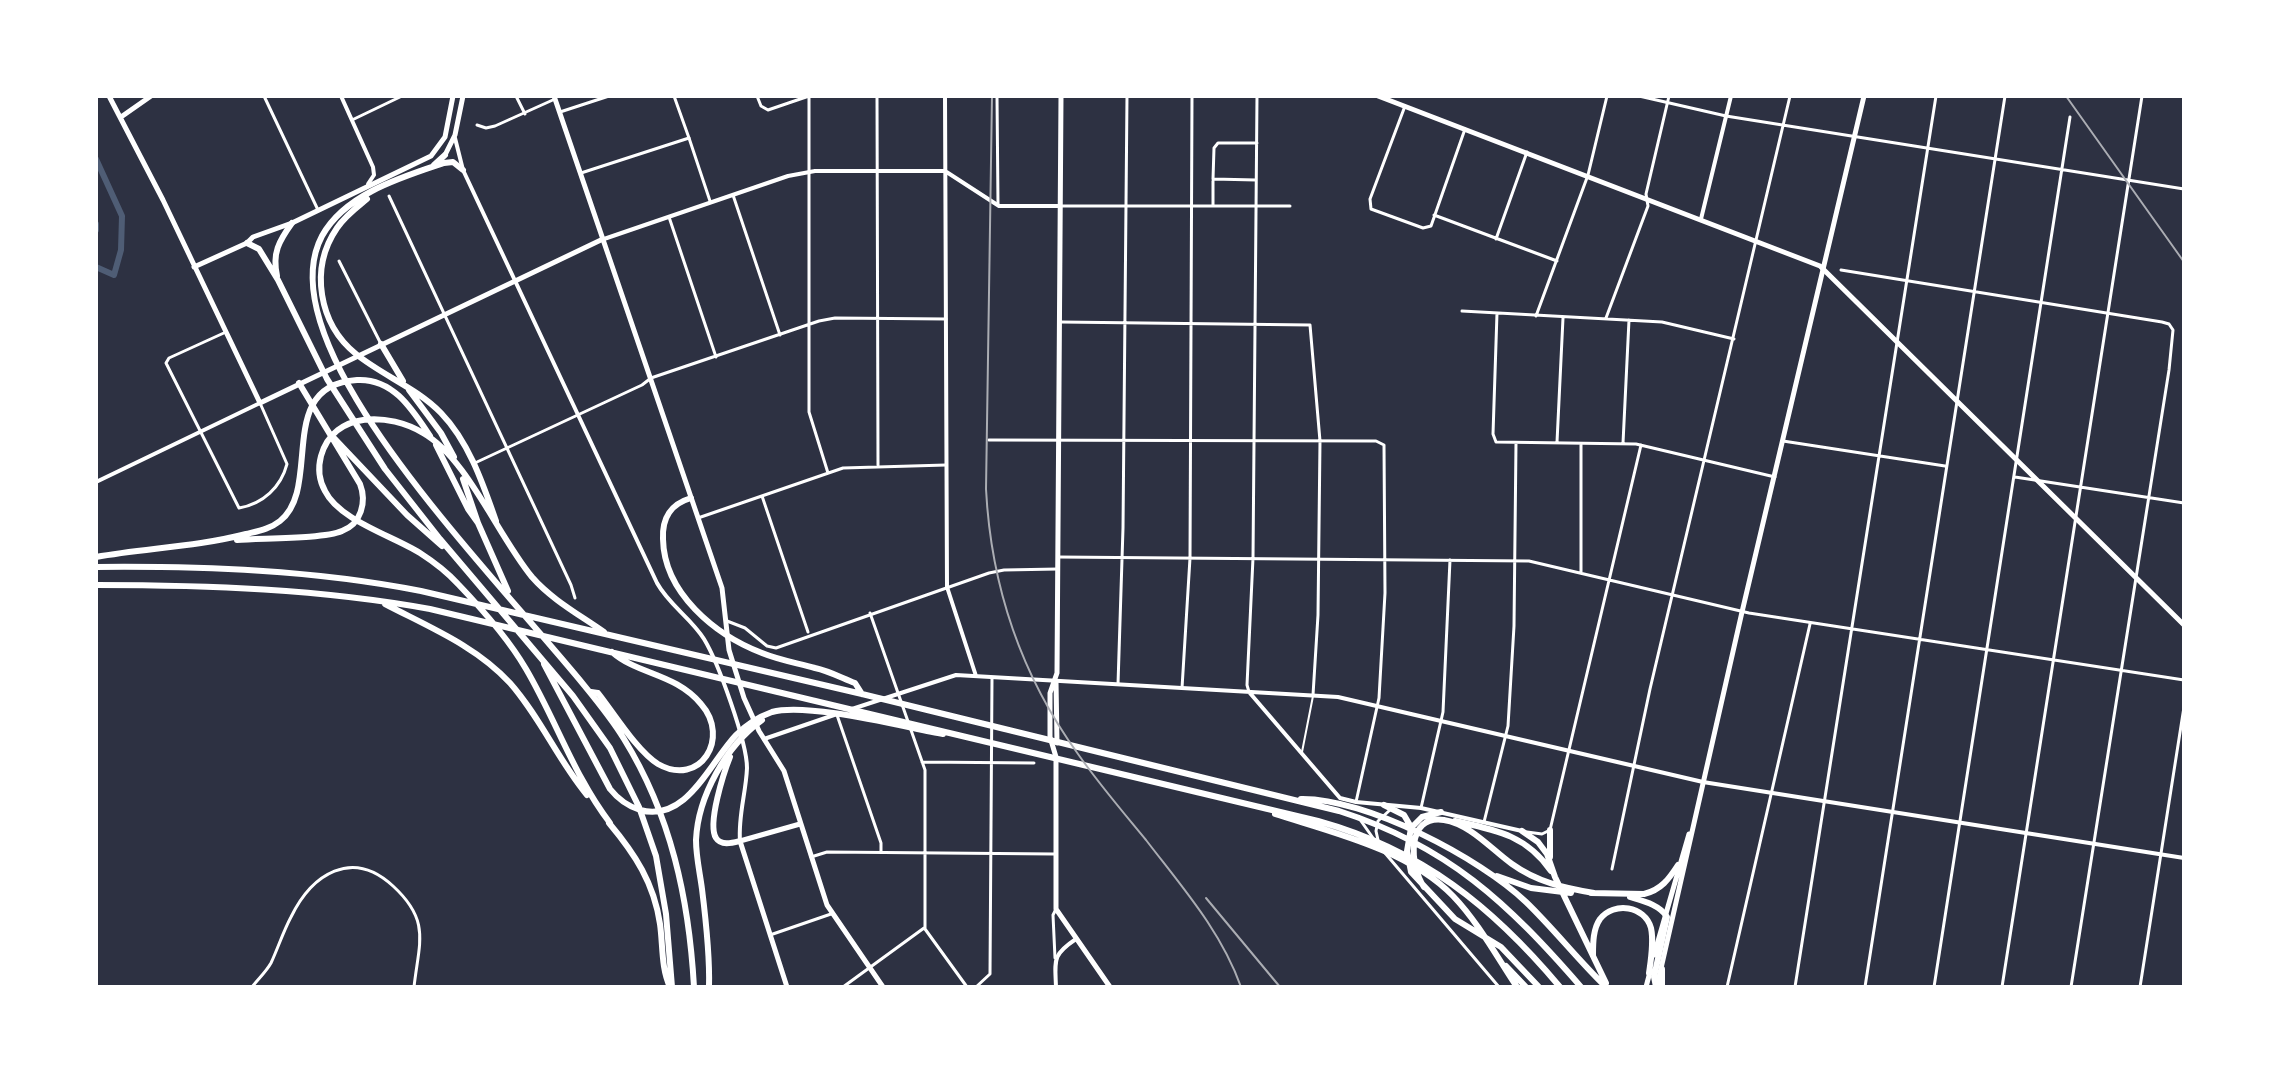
<!DOCTYPE html>
<style>
body{margin:0}
#map{position:relative;width:2280px;height:1083px;overflow:hidden;background:#2d3142;font-family:"IBM Plex Serif",serif}
canvas{display:block}
.frame{position:absolute;inset:0;border:98px solid #fff;pointer-events:none}
</style>
<div id="map">
<canvas width="2280" height="1083"></canvas>
<div class="frame"></div>
</div>
<script>
const context = document.querySelector('canvas').getContext('2d');
context.lineJoin = 'round';
function strokePath(path, color, width, dash) { context.strokeStyle = color; context.lineWidth = width; context.lineCap = dash ? 'butt' : 'round'; context.setLineDash(dash || []); context.stroke(path); }
strokePath(new Path2D(`
 M 96,159 L 122,216 L 121,250 L 114,275 L 96,267
 M 96,224 L 96,230`), '#4f5d75', 6);
strokePath(new Path2D(`
 M 1302,752 L 1313,696`), '#fff', 2);
strokePath(new Path2D(`
 M 674,96 L 689,138`), '#fff', 3);
strokePath(new Path2D(`
 M 264,96 L 318,210
 M 516,96 L 525,114
 M 757,96 L 761,106 L 768,110 L 809,96
 M 809,96 L 809,412 L 828,473
 M 877,96 L 878,465
 M 997,96 L 998,204
 M 1639,96 L 1726,116 L 2184,189
 M 1405,106 L 1370,199 L 1371,209 L 1423,228 L 1431,226 L 1465,129
 M 560,112 L 609,96
 M 352,120 L 402,96
 M 477,125 L 486,128 L 495,126 L 555,99
 M 581,173 L 689,138 L 710,201
 M 1256,180 L 1213,179 L 1214,148 L 1218,143 L 1257,143
 M 1213,181 L 1213,205
 M 733,195 L 780,335
 M 389,196 L 571,585 L 575,598
 M 1060,206 L 1290,206
 M 1434,215 L 1557,261
 M 669,217 L 716,357
 M 1496,239 L 1527,152
 M 339,261 L 381,344
 M 1841,270 L 2162,322 L 2169,324 L 2173,330 L 2169,370 L 2071,987
 M 1462,311 L 1662,322 L 1734,339
 M 1497,313 L 1493,434 L 1496,442 L 1636,444 L 1775,477
 M 1536,316 L 1588,175 L 1607,96
 M 1606,318 L 1648,206 L 1646,194 L 1669,96
 M 1061,322 L 1310,325 L 1320,441 L 1318,615 L 1313,695
 M 226,332 L 169,358 L 166,363 L 239,508 C 263,504 281,487 287,464 L 260,403
 M 989,440 L 1376,441 L 1384,445 L 1385,593 L 1379,698 L 1356,802
 M 1783,441 L 1945,466
 M 1557,442 L 1563,318
 M 1623,443 L 1629,320
 M 477,462 L 642,385 L 651,378 L 819,321 L 835,318 L 946,319
 M 2015,477 L 2184,503
 M 762,496 L 808,632
 M 698,518 L 843,468 L 946,465
 M 1058,557 L 1529,561 L 1749,613 L 2184,680
 M 1581,573 L 1581,445
 M 870,613 L 925,770 L 925,929 L 967,987
 M 727,621 L 745,628 L 767,646 L 776,648 L 989,573 L 1004,570 L 1058,569
 M 1118,684 L 1123,528 L 1127,96
 M 1182,688 L 1190,558 L 1192,96
 M 1249,692 L 1247,685 L 1253,558 L 1257,96
 M 837,715 L 881,843 L 881,852
 M 922,762 L 1034,763
 M 1421,808 L 1443,712 L 1450,560
 M 1361,821 L 1373,838
 M 1484,822 L 1508,726 L 1514,626 L 1516,443
 M 1527,832 L 1542,834 L 1550,830 L 1641,445
 M 1378,840 L 1376,831 L 1378,821 L 1390,810
 M 1385,853 L 1499,987
 M 811,857 L 827,852 L 1054,854
 M 1612,869 L 1650,689 L 1790,96
 M 770,935 L 831,914
 M 1055,958 L 1053,915 L 1056,909
 M 252,987 C 258,979 266,972 271,963 C 278,948 283,932 291,917 C 312,874 352,848 393,886 C 431,921 419,942 414,987
 M 843,987 L 924,928
 M 976,987 L 990,974 L 992,678
 M 1727,987 L 1810,624
 M 1795,987 L 1936,96
 M 1865,987 L 2005,96
 M 1934,987 L 2070,117
 M 2002,987 L 2142,96
 M 2140,987 L 2184,707`), '#fff', 3);
strokePath(new Path2D(`
 M 341,96 L 373,167 L 374,175 L 368,184
 M 945,96 L 947,587 L 976,676
 M 455,138 L 463,170 L 657,583 C 669,605 691,618 704,639 C 718,662 747,742 747,768 C 746,793 738,816 740,841
 M 1701,219 L 1731,96
 M 604,239 L 788,176 L 815,171 L 945,171 L 999,206 L 1060,206
 M 96,482 L 260,403
 M 1249,692 L 1340,798 L 1356,802 L 1421,808 L 1522,831
 M 852,709 L 956,675 L 1338,697 L 1703,782 L 2184,858
 M 764,739 L 837,714
 M 1056,987 C 1055,960 1052,955 1076,939`), '#fff', 4);
strokePath(new Path2D(`
 M 109,96 L 163,200 L 260,403 L 603,239
 M 1378,96 L 1820,266 L 2184,625
 M 121,117 L 151,96
 M 194,267 L 247,243 L 253,237 L 292,223
 M 1056,681 L 1057,743
 M 1056,757 L 1050,737 L 1050,693 L 1057,673 L 1061,96
 M 1056,757 L 1056,909 L 1110,987`), '#fff', 5);
strokePath(new Path2D(`
 M 554,96 L 722,588 L 729,650 L 744,698 L 759,731 L 784,771 L 827,905 L 883,987
 M 445,155 L 455,135 L 463,96
 M 292,223 L 431,156 L 445,137 L 453,96
 M 1654,955 L 1689,834
 M 1657,986 L 1742,612 L 1864,96
 M 787,987 L 740,841 L 800,824
 M 1646,987 L 1650,972`), '#fff', 5);
strokePath(new Path2D(`
 M 434,165 L 445,155
 M 463,170 L 453,162 L 444,163 C 402,177 345,194 322,236 C 255,362 560,634 624,739 C 671,815 689,899 694,987
 M 367,199 C 356,208 345,216 337,228 C 309,269 319,324 356,354 C 383,376 417,388 441,413 C 469,442 483,484 496,521
 M 247,243 L 259,249 L 278,280 L 327,379 L 385,469 L 440,539 L 573,696 L 610,748 L 639,807 L 656,856 L 666,914 L 672,987
 M 277,276 C 272,253 279,241 292,223
 M 381,344 L 403,381
 M 409,390 L 441,433 L 454,457
 M 334,438 L 407,515 L 442,546
 M 436,445 L 468,509 L 478,523
 M 463,479 L 478,523 L 508,591
 M 691,498 C 671,504 662,517 663,539 C 664,593 715,635 762,653 C 779,660 797,663 815,668 C 829,671 842,678 855,683 L 862,694
 M 237,540 C 261,538 324,539 342,531 C 361,524 367,502 360,484 L 299,383
 M 96,557 C 146,548 196,547 246,534 C 258,531 270,529 280,521 C 323,487 274,385 357,380 C 393,378 412,409 430,436
 M 96,567 C 205,566 314,570 421,591 L 862,694 L 1339,811 C 1448,846 1508,903 1581,987
 M 96,585 C 208,585 320,589 430,609 L 1318,821 C 1422,850 1492,906 1560,987
 M 385,604 C 429,627 476,646 510,683 C 540,717 558,760 587,795
 M 604,632 C 580,615 552,600 532,577 C 498,536 467,458 423,433 C 390,413 334,410 321,456 C 318,467 319,480 325,491 C 339,520 393,536 420,553 C 434,562 447,572 458,584 C 482,609 508,638 526,669 C 556,720 574,776 610,823
 M 544,664 L 610,789 C 618,799 627,806 640,810 C 687,823 710,762 736,735 C 746,725 758,717 772,712 C 807,702 904,727 943,734
 M 591,692 L 598,693 C 614,713 637,751 658,764 C 700,788 731,738 701,704 C 675,673 638,675 612,652
 M 730,757 C 724,772 707,824 716,838 C 721,846 732,843 740,841
 M 1301,799 C 1366,798 1480,858 1526,902 C 1554,929 1578,960 1606,987
 M 1384,805 L 1404,815 L 1411,827
 M 1441,812 L 1422,817 L 1411,828 L 1407,851 L 1411,872 L 1455,919 L 1501,947 L 1539,987
 M 1275,814 C 1334,833 1408,850 1453,896 C 1478,922 1497,957 1517,987
 M 1455,821 C 1496,830 1526,835 1551,871
 M 609,823 C 635,854 654,883 660,924 C 663,945 661,968 670,987
 M 1522,831 L 1538,842 L 1547,854 L 1555,877 L 1606,983
 M 1550,857 L 1550,830
 M 1497,876 L 1531,888 L 1571,893
 M 1424,887 C 1410,867 1405,814 1444,820 C 1470,824 1491,849 1512,864 C 1537,882 1564,888 1594,893
 M 1591,893 L 1644,894 C 1661,890 1669,879 1678,865
 M 1630,897 C 1643,901 1660,905 1667,917 L 1654,977 L 1656,987
 M 1593,955 C 1593,943 1593,929 1600,919 C 1614,901 1645,906 1651,928 C 1654,942 1651,959 1649,973
 M 1506,966 L 1526,987
 M 709,987 C 710,955 706,921 702,889 C 700,873 696,857 696,840 C 698,796 726,746 762,720
 M 1662,987 L 1662,969`), '#fff', 6);
strokePath(new Path2D(`
 M 992,96 L 986,489 C 991,586 1021,675 1078,754 C 1099,784 1123,812 1146,840 C 1182,887 1221,931 1241,987
 M 2066,96 L 2184,262
 M 1206,898 L 1280,987`), '#abadb3', 2);
</script>
